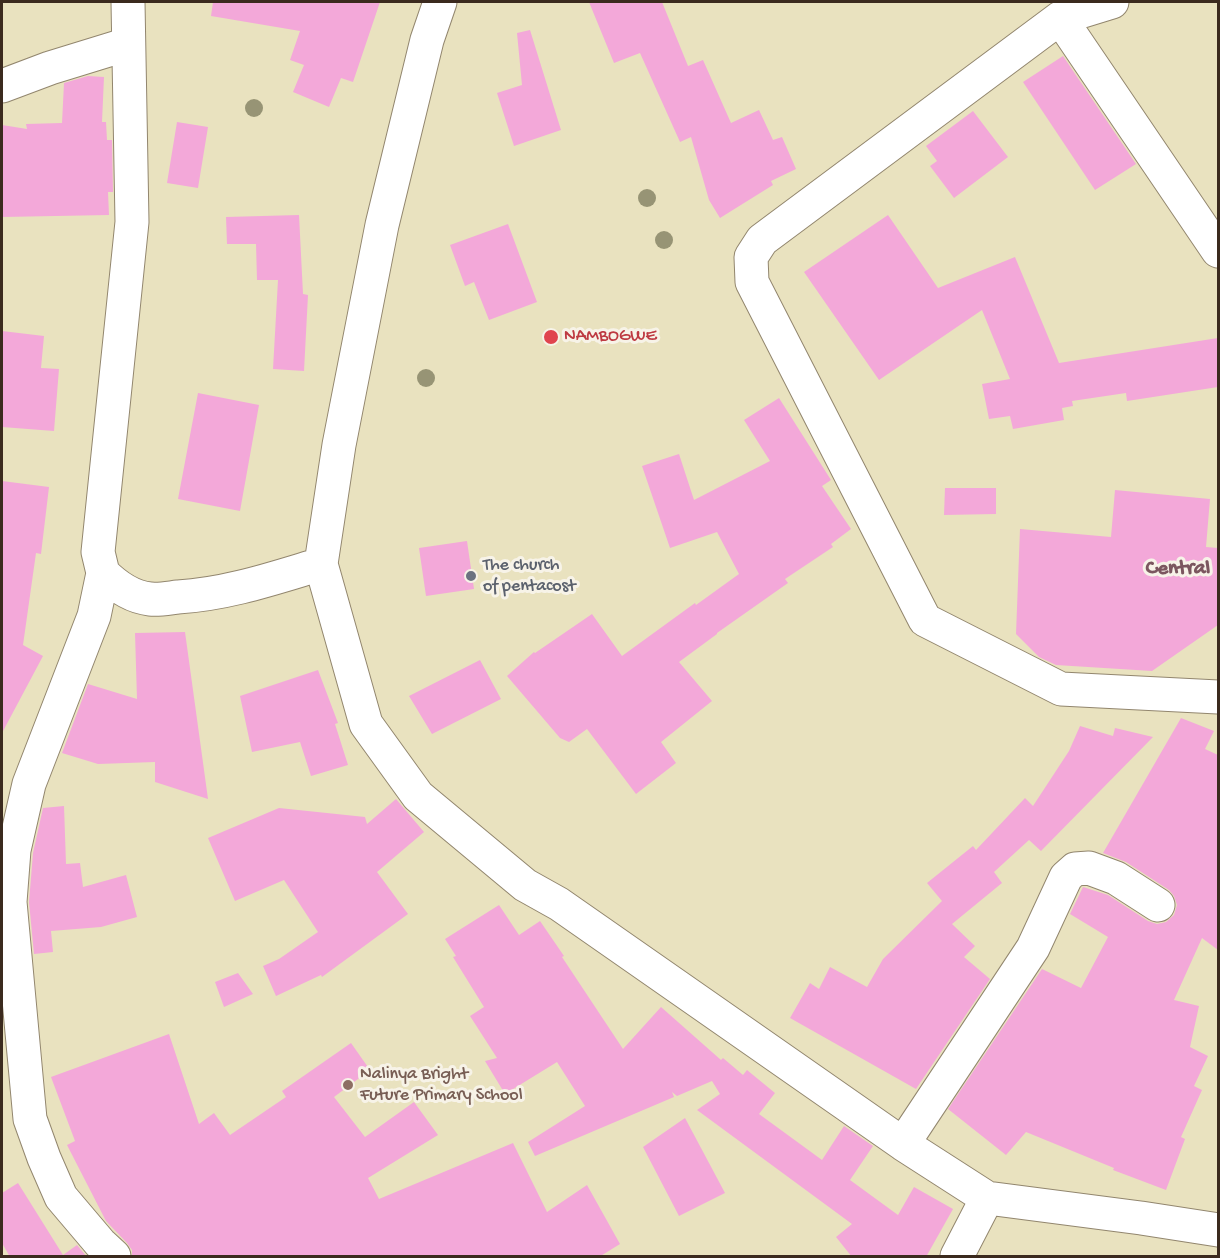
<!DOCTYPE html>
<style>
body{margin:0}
#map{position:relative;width:1220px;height:1258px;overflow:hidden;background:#e9e2bf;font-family:"Gochi Hand",sans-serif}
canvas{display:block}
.frame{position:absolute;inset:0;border:3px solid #3b2a1e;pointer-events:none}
</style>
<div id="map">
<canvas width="1220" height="1258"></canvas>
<div class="frame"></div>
</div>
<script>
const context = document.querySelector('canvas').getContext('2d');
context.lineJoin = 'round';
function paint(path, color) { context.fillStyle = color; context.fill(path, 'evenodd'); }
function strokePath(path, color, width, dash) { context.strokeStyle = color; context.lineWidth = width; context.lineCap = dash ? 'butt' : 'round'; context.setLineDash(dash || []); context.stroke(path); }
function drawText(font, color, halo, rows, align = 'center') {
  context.font = font + ' "Gochi Hand",sans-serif'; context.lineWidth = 6; context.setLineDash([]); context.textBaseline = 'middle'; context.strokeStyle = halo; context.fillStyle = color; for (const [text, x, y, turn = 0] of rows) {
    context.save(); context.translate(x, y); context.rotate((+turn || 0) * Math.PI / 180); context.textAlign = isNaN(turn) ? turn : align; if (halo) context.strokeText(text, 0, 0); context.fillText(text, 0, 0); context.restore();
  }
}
paint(new Path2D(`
 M 213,2 L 380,2 L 353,82 L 341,78 L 329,107 L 293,92 L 304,65 L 290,60 L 300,31 L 211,16 Z
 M 589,2 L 662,2 L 688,66 L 703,60 L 731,123 L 759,110 L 773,140 L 782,137 L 796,169 L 771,181 L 773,185 L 720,218 L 709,200 L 691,137 L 680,142 L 640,53 L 614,63 Z
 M 530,30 L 561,130 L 514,146 L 497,93 L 522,85 L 517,33 Z
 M 1063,56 L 1136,164 L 1095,190 L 1023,82 Z
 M 88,76 L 104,77 L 102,122 L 106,122 L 107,140 L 112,140 L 113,192 L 108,192 L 109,215 L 2,217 L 2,125 L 27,129 L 26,124 L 62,123 L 64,83 Z
 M 973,111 L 1008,157 L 954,198 L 930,166 L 937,161 L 926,146 Z
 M 177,122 L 208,127 L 198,188 L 167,183 Z
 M 299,215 L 303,294 L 308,295 L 304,371 L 273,369 L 278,280 L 257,280 L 256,244 L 227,244 L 226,217 Z
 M 888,215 L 938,288 L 1015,257 L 1059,363 L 1218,338 L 1218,387 L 1127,401 L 1126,393 L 1072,401 L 1073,406 L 1062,408 L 1064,420 L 1013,429 L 1010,416 L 989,419 L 982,384 L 1010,379 L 982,310 L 879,380 L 804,272 Z
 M 508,224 L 537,302 L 489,320 L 474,282 L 465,286 L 450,245 Z
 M 2,331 L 44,336 L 41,368 L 59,369 L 54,431 L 2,427 Z
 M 198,393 L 259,405 L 240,511 L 178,499 Z
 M 779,398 L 831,480 L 822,486 L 851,529 L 831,544 L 833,547 L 785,579 L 788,583 L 717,633 L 717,634 L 679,662 L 712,701 L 661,742 L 676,763 L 636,794 L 587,729 L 569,742 L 560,738 L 507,676 L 534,652 L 535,653 L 592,614 L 622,656 L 695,603 L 696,605 L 739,574 L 717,532 L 670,548 L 642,466 L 679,454 L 694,500 L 770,461 L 744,420 Z
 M 2,481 L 49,487 L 41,554 L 36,553 L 23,645 L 43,656 L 2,733 Z
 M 945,488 L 996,488 L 996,514 L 944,515 Z
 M 1115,490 L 1210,499 L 1206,547 L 1218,548 L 1218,625 L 1152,671 L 1056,665 L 1039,657 L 1016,634 L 1020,529 L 1111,537 Z
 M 467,541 L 474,589 L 426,596 L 419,548 Z
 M 185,632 L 208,799 L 155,782 L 155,762 L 98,764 L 62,753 L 88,684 L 137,699 L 135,633 Z
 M 480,660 L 501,699 L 432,734 L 409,696 Z
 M 318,670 L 338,723 L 335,724 L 348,765 L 311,776 L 300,742 L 252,752 L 240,696 Z
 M 1181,718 L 1214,731 L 1205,749 L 1218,755 L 1218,950 L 1202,938 L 1174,1000 L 1199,1006 L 1190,1047 L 1208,1056 L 1194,1086 L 1202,1090 L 1181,1137 L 1185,1139 L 1166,1190 L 1113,1170 L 1114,1168 L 1026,1132 L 1006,1155 L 948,1109 L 1042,969 L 1081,988 L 1108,937 L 1070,914 L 1083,887 L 1108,895 L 1148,921 L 1157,924 L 1166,922 L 1174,915 L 1177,905 L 1174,896 L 1169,890 L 1126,862 L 1103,853 Z
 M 1080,726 L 1113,736 L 1115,728 L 1153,737 L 1041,851 L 1029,840 L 994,872 L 1002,883 L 952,924 L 975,946 L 964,957 L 990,979 L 916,1089 L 790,1018 L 810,983 L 819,989 L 830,967 L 867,987 L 883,959 L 942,901 L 927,883 L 973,846 L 976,850 L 1025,798 L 1033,806 L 1069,751 Z
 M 396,799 L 424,832 L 377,872 L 408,914 L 322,977 L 321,975 L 276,996 L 263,966 L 279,959 L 318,932 L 284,880 L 235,901 L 208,838 L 279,808 L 365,817 L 367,824 Z
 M 64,806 L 66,864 L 80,863 L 83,887 L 126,875 L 137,917 L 101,927 L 51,931 L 53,952 L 34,954 L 29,902 L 33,853 L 43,808 Z
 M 499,905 L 519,935 L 540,921 L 564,956 L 562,957 L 623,1049 L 661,1007 L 721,1060 L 723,1058 L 743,1075 L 747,1070 L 775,1093 L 759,1114 L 822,1160 L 844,1126 L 873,1146 L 850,1180 L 898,1215 L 914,1187 L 953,1209 L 926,1257 L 852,1257 L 836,1237 L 852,1224 L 697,1110 L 720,1094 L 712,1081 L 677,1096 L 672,1092 L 674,1097 L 535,1156 L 528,1142 L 585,1106 L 557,1062 L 505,1094 L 485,1061 L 497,1058 L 470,1016 L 484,1007 L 453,957 L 456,956 L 445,939 Z
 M 238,973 L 253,994 L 224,1007 L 215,982 Z
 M 169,1034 L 199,1124 L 214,1113 L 230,1135 L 286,1097 L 282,1091 L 351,1043 L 370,1070 L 334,1097 L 365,1137 L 414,1102 L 438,1135 L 368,1178 L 379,1199 L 513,1143 L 547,1212 L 587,1185 L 620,1244 L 599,1257 L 132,1257 L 132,1250 L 127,1243 L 106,1221 L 67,1145 L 75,1141 L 51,1077 Z
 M 685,1118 L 725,1193 L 679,1216 L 643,1147 Z
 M 18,1183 L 63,1255 L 77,1245 L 87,1257 L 10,1257 L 2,1243 L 2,1193 Z`), '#f3a8d9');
const street = new Path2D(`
 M 440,2 L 427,40 L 382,225 L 339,445 L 321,564 L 366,724 L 418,796 L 525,885 L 559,904 L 903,1144 L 987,1198 L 1141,1218 L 1218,1230
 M 1112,2 L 1060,18 L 762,240 L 751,257 L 752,282 L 925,620 L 1061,689 L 1218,697
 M 1060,18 L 1218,251
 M 2,86 L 50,68 L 128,44
 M 103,573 C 116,586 131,597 150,599 C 159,600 169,598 178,597 C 228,594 274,578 321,564
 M 903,1144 L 1033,948 L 1066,877 L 1075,869 L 1089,868 L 1116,878 L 1158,905
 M 114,1256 L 100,1243 L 61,1197 L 44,1158 L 30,1119 L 10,902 L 14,850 L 29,784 L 94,616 L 103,573 L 98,552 L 132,222 L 128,2
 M 957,1256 L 987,1198`);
strokePath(street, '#92866e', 35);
strokePath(street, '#fff', 33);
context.fillStyle = '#979475';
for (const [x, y] of [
 [254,108],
 [647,198],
 [664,240],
 [426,378]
]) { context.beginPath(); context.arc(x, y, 9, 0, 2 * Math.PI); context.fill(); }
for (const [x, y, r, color] of [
 [551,337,8,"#e0444e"],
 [471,576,6,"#6b7280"],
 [348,1085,6,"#8d6e63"]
]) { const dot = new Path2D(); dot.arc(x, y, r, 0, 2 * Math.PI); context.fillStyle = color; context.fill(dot); strokePath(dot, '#f7f3e8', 2); }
drawText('18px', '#be3a42', '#f7f3e8', [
 ["NAMBOGWE",564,337]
], 'left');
drawText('18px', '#5b616d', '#f7f3e8', [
 ["The church",483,566],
 ["of pentacost",483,587]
], 'left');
drawText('18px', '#785e54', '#f7f3e8', [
 ["Nalinya Bright",360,1075],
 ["Future Primary School",360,1096]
], 'left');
drawText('bold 21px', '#7b565f', '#f7f3e8', [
 ["Central",1178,570]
]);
</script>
